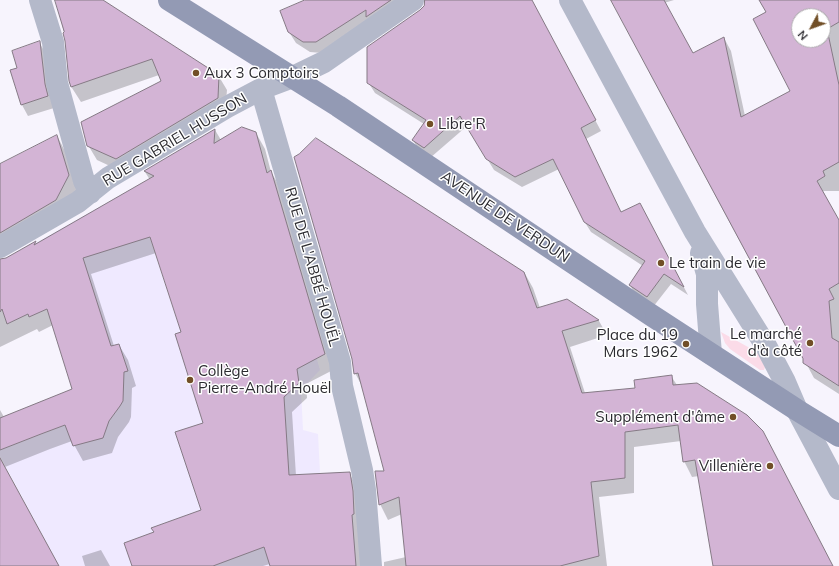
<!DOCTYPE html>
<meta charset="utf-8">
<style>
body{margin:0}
#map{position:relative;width:839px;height:566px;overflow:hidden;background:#f7f4fd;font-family:Mulish,sans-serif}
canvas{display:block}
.north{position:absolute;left:791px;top:8px;width:40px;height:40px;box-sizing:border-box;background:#fff;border:1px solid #abaaac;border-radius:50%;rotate:229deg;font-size:11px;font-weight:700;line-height:16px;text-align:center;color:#2c2b30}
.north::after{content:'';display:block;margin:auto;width:14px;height:18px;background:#714f27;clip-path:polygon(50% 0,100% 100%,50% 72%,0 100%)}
</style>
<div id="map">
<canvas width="839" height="566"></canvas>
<div class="north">N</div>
</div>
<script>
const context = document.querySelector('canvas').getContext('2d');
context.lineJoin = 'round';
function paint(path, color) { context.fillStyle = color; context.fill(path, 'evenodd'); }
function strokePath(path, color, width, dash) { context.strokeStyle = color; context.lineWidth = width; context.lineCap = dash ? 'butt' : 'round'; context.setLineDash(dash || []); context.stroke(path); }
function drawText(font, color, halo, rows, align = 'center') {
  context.font = font + ' Mulish,sans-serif'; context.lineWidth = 3; context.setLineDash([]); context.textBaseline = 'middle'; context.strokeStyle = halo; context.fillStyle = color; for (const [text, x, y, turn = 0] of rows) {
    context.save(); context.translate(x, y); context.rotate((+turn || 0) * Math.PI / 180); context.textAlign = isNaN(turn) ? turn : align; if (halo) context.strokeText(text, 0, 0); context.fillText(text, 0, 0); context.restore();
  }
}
paint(new Path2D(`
 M 133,188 L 180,329 L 227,313 L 299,297 L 320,370 L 301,390 L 303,430 L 318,434 L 320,473 L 345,472 L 350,485 L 356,566 L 59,566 L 0,456 L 0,450 L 81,419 L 49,313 L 25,249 Z`), '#efe9ff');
paint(new Path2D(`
 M 721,332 L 757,352 L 765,367 L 764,370 L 760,370 L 730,349 L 725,343 Z`), '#fbdbe8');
paint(new Path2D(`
 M 56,0 L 100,0 L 218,75 L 227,90 L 225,113 L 125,173 L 97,160 L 88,145 L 162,82 L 159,75 L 81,102 L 72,88 L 70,81 L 66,40 Z
 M 307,0 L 413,0 L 322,53 L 310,52 L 296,43 L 289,32 Z
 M 426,0 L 531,0 L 601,131 L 586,139 L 621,213 L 646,215 L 688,295 L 671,284 L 653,307 L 636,296 L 630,285 L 643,266 L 591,232 L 584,221 L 559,169 L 522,187 L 494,170 L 467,126 L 430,158 L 419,151 L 413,140 L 424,124 L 375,93 L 368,82 L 425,5 Z
 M 611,0 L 674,0 L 664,3 L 693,54 L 724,38 L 731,51 L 745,116 L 791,91 L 767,12 L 760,0 L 839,0 L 839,191 L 823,191 L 839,221 L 839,394 L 814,378 L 725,214 ZM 799,16 L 823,16 L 823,40 L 799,40 Z
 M 39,42 L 46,54 L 54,108 L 28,116 L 22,105 L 11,71 L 19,68 Z
 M 215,130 L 221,140 L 256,133 L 265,149 L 271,172 L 280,187 L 333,370 L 306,384 L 307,398 L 292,412 L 296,476 L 349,473 L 358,489 L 363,566 L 271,566 L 270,564 L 263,566 L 133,566 L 155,533 L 202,511 L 204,423 L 182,332 L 156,253 L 91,274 L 114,346 L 119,345 L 128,360 L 136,386 L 132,388 L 131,417 L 129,422 L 118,437 L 112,453 L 83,461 L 72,441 L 50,449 L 5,467 L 59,566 L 0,566 L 0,410 L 4,417 L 73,389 L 53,325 L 39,332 L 37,329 L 0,347 L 0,260 L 7,259 L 35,242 L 36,244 L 150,180 L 145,172 Z
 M 57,136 L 65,151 L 77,191 L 0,254 L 0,165 Z
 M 524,272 L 533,288 L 540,308 L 567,300 L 599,321 L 607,335 L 570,347 L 585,393 L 636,389 L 671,376 L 677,385 L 832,566 L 714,566 L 699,476 L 692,477 L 684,461 L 681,441 L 634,447 L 634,493 L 599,497 L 607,566 L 384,566 L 384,562 L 406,557 L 402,514 L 388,520 L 380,504 L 385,472 L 363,388 L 355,373 Z
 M 101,550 L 110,566 L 85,566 L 82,556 Z`), '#0003');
const building = new Path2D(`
 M 55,0 L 103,0 L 219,75 L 218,98 L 116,159 L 87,146 L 81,122 L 161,81 L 152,59 L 71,87 L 69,81 L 65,41 L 63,33 L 64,32 Z
 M 305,0 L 391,0 L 366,17 L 366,10 L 316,42 L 303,42 L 288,32 L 280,11 Z
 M 425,0 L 532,0 L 596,120 L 581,128 L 621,212 L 640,203 L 684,287 L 664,274 L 647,297 L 629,285 L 645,261 L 584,222 L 553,159 L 515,177 L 486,159 L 460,116 L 424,148 L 412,140 L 426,120 L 367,83 L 367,47 L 420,10 L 424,6 Z
 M 611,0 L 664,0 L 693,53 L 724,37 L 741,117 L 790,91 L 753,19 L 766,12 L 759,0 L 839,0 L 839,22 L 827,29 L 839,85 L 839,162 L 823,171 L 825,176 L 817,181 L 839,220 L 839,283 L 829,289 L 834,299 L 829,301 L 832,338 L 839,342 L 839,386 L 803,363 L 803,359 ZM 799,16 L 823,16 L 823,40 L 799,40 Z
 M 40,41 L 45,84 L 48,96 L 21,105 L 10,70 L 17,68 L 12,51 Z
 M 242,127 L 256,132 L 267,173 L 271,170 L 325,354 L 297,369 L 299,383 L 284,397 L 289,475 L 350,472 L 353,491 L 354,514 L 352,515 L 356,566 L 270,566 L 264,547 L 213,566 L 132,566 L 124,543 L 154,532 L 151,528 L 201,510 L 175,432 L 203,423 L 175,334 L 181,332 L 150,237 L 83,258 L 111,346 L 119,344 L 128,371 L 124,372 L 123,401 L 120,406 L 109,421 L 103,438 L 73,446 L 65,425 L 41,434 L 0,450 L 0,418 L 72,389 L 47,309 L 29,317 L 28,314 L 7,324 L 2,309 L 0,312 L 0,259 L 6,258 L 36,241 L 34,245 L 154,176 L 144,171 L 215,129 L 214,143 Z
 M 57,135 L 69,175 L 56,200 L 0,233 L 0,164 Z
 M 316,138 L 524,272 L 537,308 L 567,299 L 599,320 L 562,331 L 582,393 L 635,388 L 634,380 L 672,375 L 673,385 L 697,383 L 747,415 L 763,431 L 833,566 L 713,566 L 695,460 L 683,462 L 678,425 L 625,432 L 625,478 L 591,482 L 599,556 L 560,566 L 406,566 L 399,497 L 379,505 L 375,471 L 384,471 L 358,373 L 354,374 L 352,359 L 294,157 L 299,154 Z
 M 0,458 L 59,566 L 0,566 Z`);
paint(building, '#d3b4d5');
strokePath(building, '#857a85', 1);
strokePath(new Path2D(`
 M 40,0 L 53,42 L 57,83 L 84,181 L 90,193
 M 570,0 L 695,232 L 766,346 L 785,382 L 797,410 L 839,489
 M 261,89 L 340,362 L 342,386 L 362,470 L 365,490 L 371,566
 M 0,247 L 78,202 L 108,178 L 227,107 L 261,89 L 293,77 L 324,62 L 413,0
 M 701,253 L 707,274 L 707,304 L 711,354`), '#b4b9ca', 22);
strokePath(new Path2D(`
 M 169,0 L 338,106 L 651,315 L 797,410 L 839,436`), '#939ab4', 22);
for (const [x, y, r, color] of [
 [196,73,4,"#714f27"],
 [430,124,4,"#714f27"],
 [661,263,4,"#714f27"],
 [810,343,4,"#714f27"],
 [686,344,4,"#714f27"],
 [190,380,4,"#714f27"],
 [733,417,4,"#714f27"],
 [770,466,4,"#714f27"]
]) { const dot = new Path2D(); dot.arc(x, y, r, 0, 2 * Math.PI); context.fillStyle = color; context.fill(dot); strokePath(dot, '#fff', 1.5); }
drawText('15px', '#2c2b30', '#fff', [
 ["Aux 3 Comptoirs",204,73],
 ["Libre'R",438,124],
 ["Le train de vie",669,263],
 ["Le marché",802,334,"right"],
 ["d'à côté",802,351,"right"],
 ["Place du 19",678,335,"right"],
 ["Mars 1962",678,352,"right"],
 ["Collège",198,371],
 ["Pierre-André Houël",198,388],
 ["Supplément d'âme",725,417,"right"],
 ["Villenière",762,466,"right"]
], 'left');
drawText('15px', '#2c2b30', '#fff', [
 ["RUE GABRIEL HUSSON",175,140,-31],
 ["AVENUE DE VERDUN",505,217,34],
 ["RUE DE L'ABBÉ HOUËL",312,267,74]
]);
</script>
